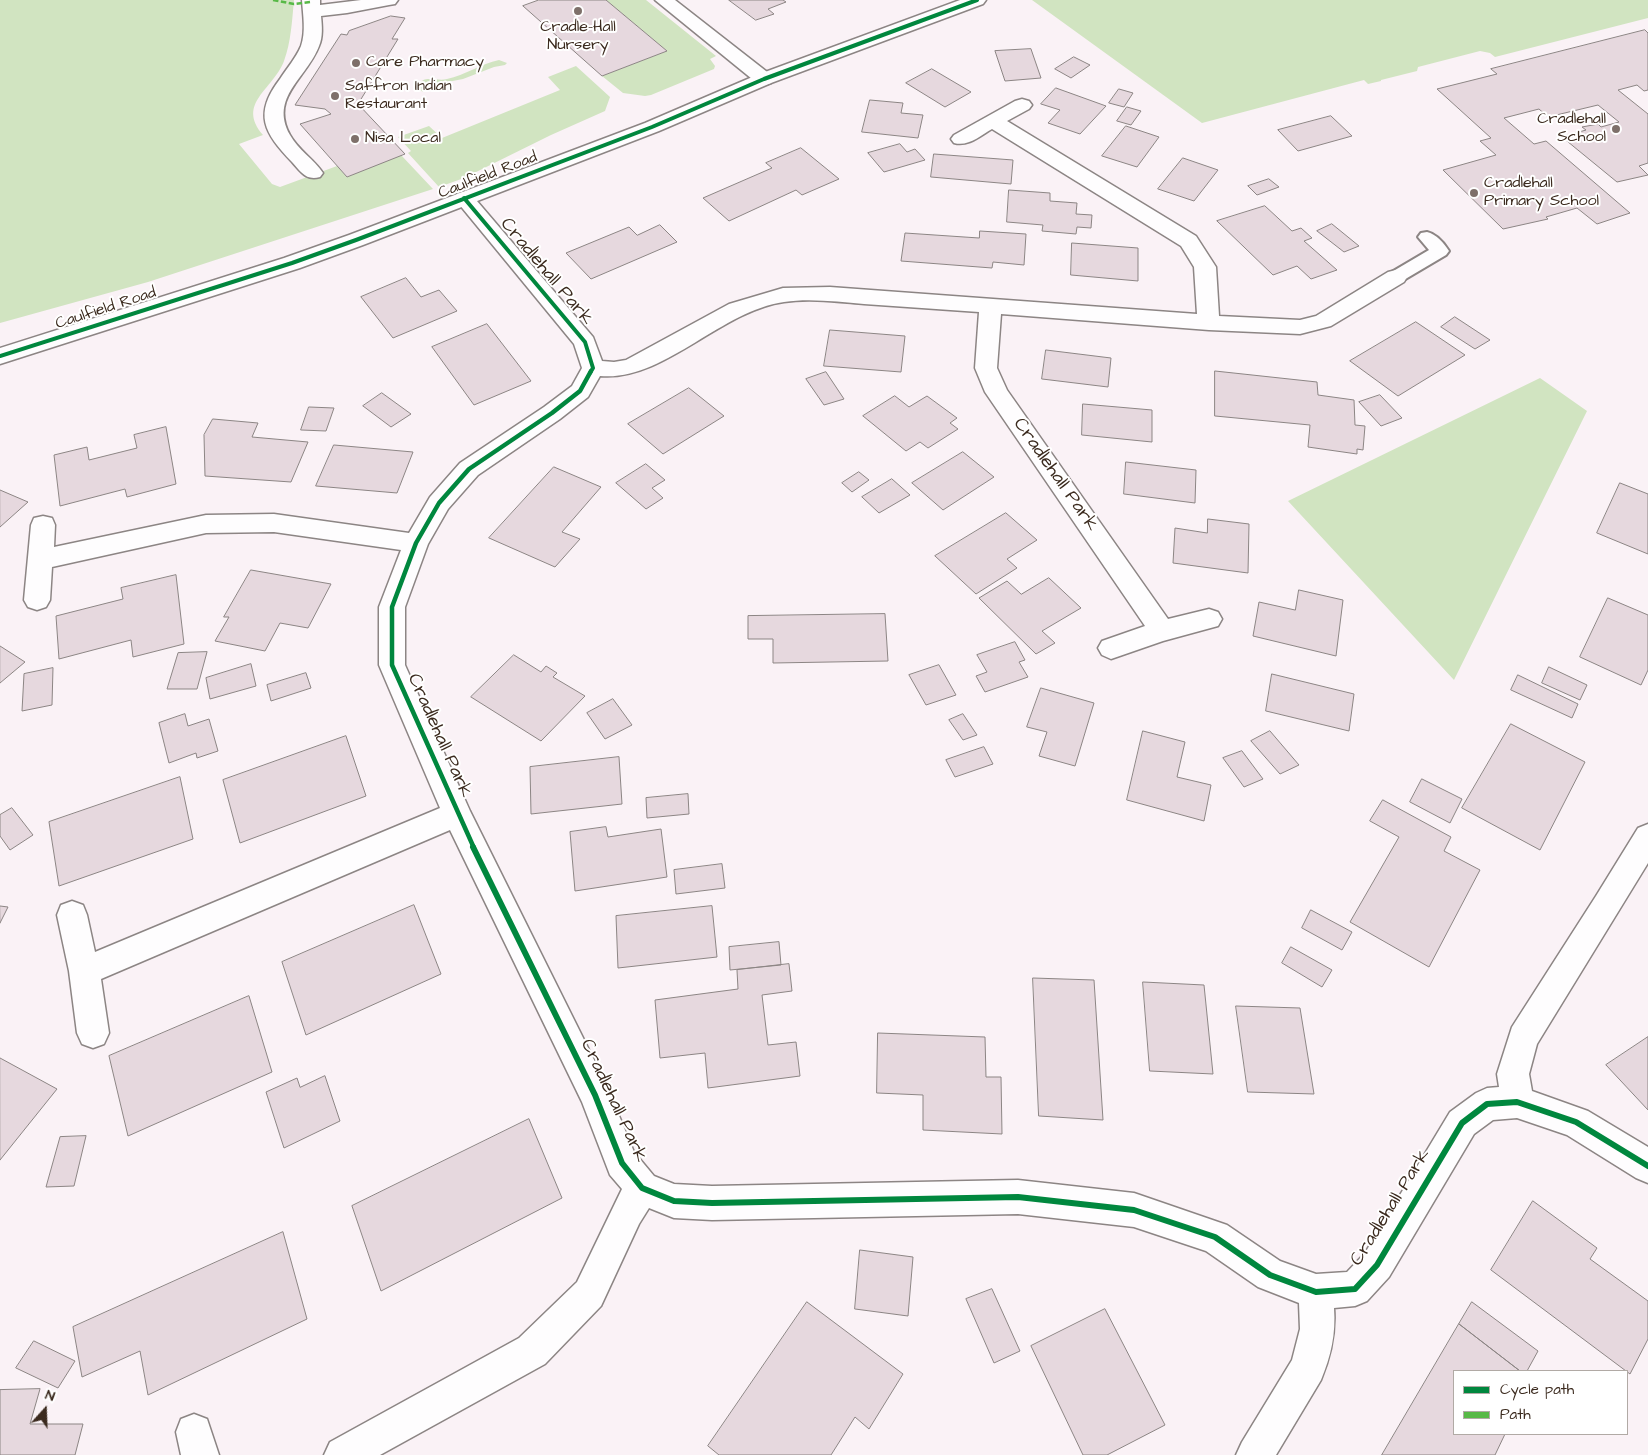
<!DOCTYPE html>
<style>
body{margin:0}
#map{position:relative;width:1648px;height:1455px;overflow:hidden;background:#faf2f6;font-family:"Architects Daughter",sans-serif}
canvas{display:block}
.legend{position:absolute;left:1453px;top:1370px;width:175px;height:65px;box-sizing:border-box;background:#fff;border:1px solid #b1aaa5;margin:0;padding:6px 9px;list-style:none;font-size:15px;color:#3b2a1e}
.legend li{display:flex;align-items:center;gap:10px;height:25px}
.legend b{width:25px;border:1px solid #b1aaa5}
.north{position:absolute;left:20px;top:1385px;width:50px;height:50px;-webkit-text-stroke:4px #fff;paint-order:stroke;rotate:20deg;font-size:14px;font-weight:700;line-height:20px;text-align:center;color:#3b2a1e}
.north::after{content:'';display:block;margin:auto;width:18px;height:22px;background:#3b2a1e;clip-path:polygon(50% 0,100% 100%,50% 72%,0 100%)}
</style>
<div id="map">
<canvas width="1648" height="1455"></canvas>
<ul class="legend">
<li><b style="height:6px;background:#00873e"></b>Cycle path</li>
<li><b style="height:6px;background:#58b947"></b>Path</li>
</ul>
<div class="north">N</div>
</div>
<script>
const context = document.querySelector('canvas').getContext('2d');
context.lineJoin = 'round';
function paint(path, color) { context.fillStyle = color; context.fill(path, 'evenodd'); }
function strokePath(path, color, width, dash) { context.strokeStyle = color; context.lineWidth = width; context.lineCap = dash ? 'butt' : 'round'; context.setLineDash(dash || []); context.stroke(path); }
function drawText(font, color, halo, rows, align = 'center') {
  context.font = font + ' "Architects Daughter",sans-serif'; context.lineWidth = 4; context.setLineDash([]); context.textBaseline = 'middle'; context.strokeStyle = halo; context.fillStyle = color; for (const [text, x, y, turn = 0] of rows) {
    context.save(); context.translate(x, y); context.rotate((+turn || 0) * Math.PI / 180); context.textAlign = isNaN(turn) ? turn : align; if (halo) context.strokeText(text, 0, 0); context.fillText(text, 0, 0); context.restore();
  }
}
paint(new Path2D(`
 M 0,0 L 294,0 C 292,21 291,42 284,61 C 273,90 236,103 263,135 L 239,144 L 272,184 L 280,187 L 337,166 L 347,177 L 401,155 L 433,189 L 148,282 L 0,323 Z
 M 606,0 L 646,0 L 716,56 L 710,59 L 715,66 L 714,69 L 651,95 L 645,96 L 623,93 L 602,76 L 667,51 Z
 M 1032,0 L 1648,0 L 1648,18 L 1495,57 L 1490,53 L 1480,51 L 1418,67 L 1417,71 L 1381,80 L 1381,81 L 1368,84 L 1364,80 L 1202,123 Z
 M 499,60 L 507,63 L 505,65 L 494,67 L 463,79 L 442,83 L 423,92 L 417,88 C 422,73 436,82 447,79 C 465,75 481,64 499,60 Z
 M 576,66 L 610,97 L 605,111 L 551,135 L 464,178 L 439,187 L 408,153 L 411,151 L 398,137 L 429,126 L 442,138 L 560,90 L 548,77 Z
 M 1540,378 L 1587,411 L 1454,680 L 1288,501 Z`), '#d1e4c1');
const building = new Path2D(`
 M 539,0 L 606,0 L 667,51 L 602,76 L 523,6 Z
 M 729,0 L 783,0 L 786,2 L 768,9 L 774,14 L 756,20 Z
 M 391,16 L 405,18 L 392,39 L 398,39 L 358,104 L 405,154 L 347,177 L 300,124 L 331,114 L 325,109 L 295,105 L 341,34 L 347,35 L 349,31 Z
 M 1645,30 L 1648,33 L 1648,90 L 1644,91 L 1637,85 L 1618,90 L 1648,114 L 1648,163 L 1639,166 L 1648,175 L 1617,182 L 1562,137 L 1586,130 L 1582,127 L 1598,124 L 1601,127 L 1619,122 L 1598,105 L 1548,117 L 1539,109 L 1504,118 L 1534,144 L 1546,141 L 1630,213 L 1597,224 L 1577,208 L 1546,217 L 1548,219 L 1503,229 L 1443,170 L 1496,155 L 1480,141 L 1491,138 L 1437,89 L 1497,74 L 1491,69 Z
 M 1031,49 L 1041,78 L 1005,81 L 995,51 Z
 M 1074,57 L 1090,65 L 1071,78 L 1055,69 Z
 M 932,69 L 971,92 L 945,107 L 906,83 Z
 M 1056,88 L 1106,106 L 1080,134 L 1048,123 L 1060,110 L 1041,104 Z
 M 1119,89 L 1133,93 L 1124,107 L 1109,103 Z
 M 870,100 L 903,103 L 901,113 L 923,115 L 918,138 L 862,132 Z
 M 1127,107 L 1141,111 L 1131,125 L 1117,121 Z
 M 1331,116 L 1352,136 L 1298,151 L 1278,130 Z
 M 1126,126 L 1159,137 L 1137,167 L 1102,156 Z
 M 900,144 L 907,152 L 915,149 L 925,160 L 884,172 L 868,153 Z
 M 801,148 L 839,179 L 802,195 L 796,190 L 729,221 L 703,198 L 772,168 L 766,163 Z
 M 934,154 L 1013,160 L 1011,184 L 931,177 Z
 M 1183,158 L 1218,170 L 1194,201 L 1158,189 Z
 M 1269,179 L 1279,187 L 1257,195 L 1248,186 Z
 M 1009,190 L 1050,193 L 1050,201 L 1077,203 L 1076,214 L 1092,215 L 1091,228 L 1077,227 L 1076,234 L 1042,231 L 1043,225 L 1007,222 Z
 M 1265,206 L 1292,231 L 1301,228 L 1312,238 L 1304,241 L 1337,270 L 1311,279 L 1297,266 L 1273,275 L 1217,221 Z
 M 1332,224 L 1359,246 L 1344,252 L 1317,231 Z
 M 660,225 L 677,242 L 591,279 L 566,253 L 629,227 L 637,235 Z
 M 980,231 L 1026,234 L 1024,265 L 993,262 L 992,268 L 901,261 L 905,233 L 979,238 Z
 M 1072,243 L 1138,248 L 1138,281 L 1071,275 Z
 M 406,278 L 421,297 L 439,290 L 457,311 L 393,338 L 361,297 Z
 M 1455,317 L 1490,340 L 1475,349 L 1441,327 Z
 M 1416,322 L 1465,355 L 1398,396 L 1350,361 Z
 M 487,324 L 531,381 L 474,405 L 432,347 Z
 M 830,330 L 905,336 L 901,372 L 824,366 Z
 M 1046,350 L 1111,358 L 1108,387 L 1042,379 Z
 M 1215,371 L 1317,382 L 1318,395 L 1354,400 L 1355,425 L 1365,426 L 1363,450 L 1357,449 L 1357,454 L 1308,447 L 1310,425 L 1215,416 Z
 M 826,372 L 844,399 L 824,405 L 806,379 Z
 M 689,388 L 724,416 L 663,454 L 628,424 Z
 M 382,393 L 411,414 L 391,427 L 363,406 Z
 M 1380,395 L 1402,418 L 1381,426 L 1359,402 Z
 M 895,396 L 909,407 L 927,396 L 957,418 L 950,423 L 958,429 L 928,448 L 920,442 L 906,451 L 863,416 Z
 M 1083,404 L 1152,410 L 1152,442 L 1082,435 Z
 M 309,407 L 334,408 L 326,431 L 301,430 Z
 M 213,419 L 258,423 L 252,437 L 308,442 L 291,482 L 205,476 L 204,435 Z
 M 166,427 L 176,484 L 127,497 L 125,489 L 60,506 L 54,455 L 87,447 L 89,460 L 137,448 L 134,435 Z
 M 334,445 L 413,452 L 397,493 L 316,486 Z
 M 963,452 L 994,477 L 943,510 L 912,483 Z
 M 1126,462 L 1196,470 L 1195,503 L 1124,494 Z
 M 646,464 L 665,480 L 652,488 L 663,498 L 646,509 L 616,483 Z
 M 554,467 L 601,487 L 562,532 L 580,539 L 555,567 L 489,538 Z
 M 859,472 L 869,480 L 852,492 L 842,483 Z
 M 892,479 L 910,495 L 879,513 L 862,497 Z
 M 1620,483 L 1648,494 L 1648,554 L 1597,533 Z
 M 0,490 L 28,502 L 0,527 Z
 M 1006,513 L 1037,540 L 1007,559 L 1017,568 L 976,594 L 935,556 Z
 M 1208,519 L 1249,524 L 1248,573 L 1173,563 L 1175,528 L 1207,533 Z
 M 251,570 L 331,584 L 308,628 L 280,623 L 265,651 L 215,641 L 229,617 L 224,617 Z
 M 176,575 L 184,644 L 133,657 L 131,640 L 59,659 L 56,616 L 123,599 L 121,588 Z
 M 1049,578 L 1081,608 L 1042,631 L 1055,643 L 1036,654 L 979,598 L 1007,581 L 1021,594 Z
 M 1299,590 L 1343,600 L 1336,656 L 1253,636 L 1259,602 L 1295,610 Z
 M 1608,598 L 1648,615 L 1648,670 L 1641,685 L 1580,657 Z
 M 885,614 L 888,661 L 773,663 L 773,639 L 748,639 L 748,616 Z
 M 1015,642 L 1025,660 L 1019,662 L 1028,677 L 985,692 L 976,676 L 987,672 L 977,655 Z
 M 0,646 L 25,662 L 0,683 Z
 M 207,652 L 197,689 L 167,689 L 178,653 Z
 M 514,655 L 541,672 L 546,666 L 557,673 L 553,677 L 585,696 L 541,741 L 471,697 Z
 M 251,664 L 256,686 L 210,699 L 206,678 Z
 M 939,665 L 956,695 L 926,705 L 909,675 Z
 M 1549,667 L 1587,685 L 1580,700 L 1542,683 Z
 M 53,668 L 52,705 L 22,711 L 24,674 Z
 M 306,673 L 311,688 L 271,701 L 267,685 Z
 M 1272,674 L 1354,694 L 1349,731 L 1266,711 Z
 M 1518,675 L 1578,704 L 1572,718 L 1511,690 Z
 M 1041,688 L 1094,703 L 1075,766 L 1039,756 L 1047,732 L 1027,727 Z
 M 613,699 L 632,725 L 605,739 L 587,713 Z
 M 185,714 L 188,726 L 209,719 L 218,751 L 197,758 L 196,753 L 169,763 L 159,723 Z
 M 963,714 L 977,735 L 963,740 L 949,720 Z
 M 1511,724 L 1585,762 L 1540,850 L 1462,808 Z
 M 1143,731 L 1185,742 L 1177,777 L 1211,785 L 1204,821 L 1127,800 Z
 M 1270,731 L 1299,765 L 1280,774 L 1251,741 Z
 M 346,736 L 366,796 L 240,843 L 223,780 Z
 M 984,747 L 993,764 L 955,777 L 946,760 Z
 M 1242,751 L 1263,779 L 1244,787 L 1223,758 Z
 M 619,757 L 622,804 L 531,814 L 530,767 Z
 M 180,777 L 193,839 L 59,886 L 49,822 Z
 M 1422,779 L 1462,799 L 1450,823 L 1410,802 Z
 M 688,794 L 689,814 L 647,818 L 646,798 Z
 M 1383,800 L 1451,837 L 1444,851 L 1480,870 L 1429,967 L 1350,922 L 1399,837 L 1370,821 Z
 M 12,808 L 33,835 L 10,850 L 0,836 L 0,815 Z
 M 606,827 L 608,837 L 661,829 L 667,877 L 575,891 L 570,832 Z
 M 722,864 L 725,888 L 676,894 L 674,870 Z
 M 414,905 L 441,974 L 306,1035 L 282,962 Z
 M 0,906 L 8,907 L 0,923 Z
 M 712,906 L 717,957 L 618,968 L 616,916 Z
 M 1311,910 L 1352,932 L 1342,950 L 1302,928 Z
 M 779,942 L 781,965 L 730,970 L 729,947 Z
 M 1291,947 L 1332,970 L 1322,987 L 1282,963 Z
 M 789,964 L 792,991 L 762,995 L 768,1045 L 796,1042 L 800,1076 L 708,1088 L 705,1053 L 660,1058 L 655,1000 L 738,989 L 737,970 Z
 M 1033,978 L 1094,980 L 1103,1120 L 1039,1116 Z
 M 1143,982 L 1204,985 L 1213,1074 L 1150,1071 Z
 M 249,996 L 272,1072 L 128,1136 L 109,1056 Z
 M 1236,1006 L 1300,1008 L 1314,1094 L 1248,1092 Z
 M 878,1033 L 985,1037 L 986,1077 L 1001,1077 L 1002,1134 L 923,1130 L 923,1095 L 877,1093 Z
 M 1648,1037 L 1648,1110 L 1606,1065 Z
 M 0,1058 L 57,1089 L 0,1160 Z
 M 325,1076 L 340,1121 L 284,1148 L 266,1092 L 297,1078 L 300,1087 Z
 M 529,1119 L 562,1198 L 381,1291 L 352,1206 Z
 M 86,1136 L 74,1186 L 46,1187 L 60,1137 Z
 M 1533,1201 L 1597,1248 L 1590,1259 L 1648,1301 L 1648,1339 L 1630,1374 L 1491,1270 Z
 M 283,1232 L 307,1319 L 148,1395 L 140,1351 L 82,1377 L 73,1327 Z
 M 860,1250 L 913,1257 L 908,1316 L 855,1309 Z
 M 992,1289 L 1020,1351 L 994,1363 L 966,1299 Z
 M 807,1302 L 903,1374 L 869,1429 L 855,1417 L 831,1455 L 719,1455 L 708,1446 Z
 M 1472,1302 L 1538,1351 L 1527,1371 L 1520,1371 L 1459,1324 Z
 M 1105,1309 L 1165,1425 L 1107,1455 L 1083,1455 L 1031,1346 Z
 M 1459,1324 L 1520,1371 L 1454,1371 L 1454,1434 L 1505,1434 L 1495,1455 L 1382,1455 Z
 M 34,1341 L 75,1361 L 58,1388 L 16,1368 Z
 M 40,1389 L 30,1424 L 83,1424 L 75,1455 L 0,1455 L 0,1390 Z`);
paint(building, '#e6d8de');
strokePath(building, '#8c8584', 1);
const lane = new Path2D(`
 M 1427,232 C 1436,234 1444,243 1449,251 L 1446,255 L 1402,281 L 1396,283 L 1390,281 L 1387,277 L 1390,273 L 1429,250 L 1418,237 L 1421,233 Z`);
const street = new Path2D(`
 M 302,0 L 320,0 L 320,5 L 361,0 L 398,0 L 395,4 L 389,5 L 347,13 L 321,16 C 322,26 323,37 319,46 C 307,78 269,97 290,135 C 298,150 314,159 323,173 L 320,177 C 306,181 301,172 292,162 C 264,133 253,114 280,79 C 287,68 296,58 301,46 C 306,32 303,15 302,0 Z
 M 655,0 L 675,0 L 771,75 L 773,79 L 771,83 L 764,85 L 757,83 Z
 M 1022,99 L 1029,101 L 1032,105 L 1029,109 L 1007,121 L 1196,236 L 1216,267 L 1219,316 L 1300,320 L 1316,316 L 1388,272 L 1396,270 L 1404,272 L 1407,277 L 1404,282 L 1331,326 L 1300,334 L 1209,330 L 1001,314 L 997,368 L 1007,390 L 1168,619 L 1209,609 L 1218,612 L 1222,619 L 1218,626 L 1163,641 L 1111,659 L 1102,655 L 1098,648 L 1102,641 L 1145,626 L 985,392 L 975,368 L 979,312 C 941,309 903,307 864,304 C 839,302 810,298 784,302 C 720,311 663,382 600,376 L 588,397 L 560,419 L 478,475 L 448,509 L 428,544 L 405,607 L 405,665 L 470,811 L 606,1084 L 634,1152 L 654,1176 L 674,1184 L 712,1186 L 1018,1180 L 1134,1193 L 1227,1225 L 1280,1261 L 1316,1274 L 1347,1272 L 1365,1253 L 1450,1112 L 1476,1093 L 1487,1088 L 1499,1087 L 1497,1074 L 1512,1027 L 1596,896 L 1638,828 L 1648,824 L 1648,863 L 1537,1044 L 1529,1074 L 1532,1091 L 1588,1111 L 1648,1147 L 1648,1183 L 1636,1178 L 1567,1135 L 1517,1118 L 1493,1120 L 1474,1134 L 1389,1277 L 1367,1301 L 1355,1306 L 1334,1308 C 1336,1334 1331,1356 1321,1380 L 1276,1455 L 1236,1455 L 1242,1442 L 1292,1360 L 1300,1329 L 1299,1303 L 1258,1287 L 1206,1251 L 1134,1227 L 1018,1214 L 712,1220 L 674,1218 L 649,1208 L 639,1224 L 601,1306 L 545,1364 L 380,1455 L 324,1455 L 330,1442 L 519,1338 L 577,1282 L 622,1189 L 610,1175 L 582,1102 L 450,830 L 101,979 L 109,1033 L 104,1044 L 93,1048 L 82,1044 L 77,1033 L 69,971 L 57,915 L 61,905 L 72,901 L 83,905 L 87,915 L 95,952 L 440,808 L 379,665 L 379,607 L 401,550 L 274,532 L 206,533 L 52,567 L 50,600 L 46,607 L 37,610 L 28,607 L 24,600 L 31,525 L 34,518 L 43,516 L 52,518 L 55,525 L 54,547 L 206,515 L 274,514 L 409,533 L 430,497 L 460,463 L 544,407 L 572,386 L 582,368 L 574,344 L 454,198 L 457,194 L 464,192 L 471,194 L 593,337 L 602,361 L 614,362 L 626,360 L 729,304 L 783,288 L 830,287 L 1197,314 L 1194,267 L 1181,246 L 992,129 C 980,136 968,147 954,143 L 951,139 L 954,135 L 1015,101 Z
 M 194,1414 L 207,1419 L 219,1455 L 181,1455 L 176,1432 L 181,1419 Z`);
const secondary = new Path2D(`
 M 960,0 L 986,0 L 983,4 L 771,83 L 659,131 L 363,245 L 300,268 L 0,364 L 0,348 L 284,258 L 349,235 L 645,123 L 757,75 Z`);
strokePath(lane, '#8c8584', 4);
strokePath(street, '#8c8584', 3);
strokePath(secondary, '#8c8584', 3);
paint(lane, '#fefdfe');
paint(street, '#fefdfe');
paint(secondary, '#fefdfe');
strokePath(new Path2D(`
 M 273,0 L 294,4 L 311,2`), '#58b947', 2.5, [5.5, 2.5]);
strokePath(new Path2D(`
 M 464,198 L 585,342 L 593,368 L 590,373
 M 0,356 L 292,263 L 356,240 L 652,127 L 764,79 L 977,0`), '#00873e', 4);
strokePath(new Path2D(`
 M 474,848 L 392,665 L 392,607 L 416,543 L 439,503 L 469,469 L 552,413 L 580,391 L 591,371`), '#00873e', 4.5);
strokePath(new Path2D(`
 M 473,847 L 595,1095 L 622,1163 L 642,1188 L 674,1201 L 712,1203 L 1018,1197 L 1134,1210 L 1215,1237 L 1270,1275 L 1316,1292 L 1355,1289 L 1377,1265 L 1462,1123 L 1487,1104 L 1517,1102 L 1576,1122 L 1648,1166`), '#00873e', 6);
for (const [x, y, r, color] of [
 [578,11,5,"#7e706a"],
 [356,63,5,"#7e706a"],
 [335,96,5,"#7e706a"],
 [1616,129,5,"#7e706a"],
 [355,139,5,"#7e706a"],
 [1474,193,5,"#7e706a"]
]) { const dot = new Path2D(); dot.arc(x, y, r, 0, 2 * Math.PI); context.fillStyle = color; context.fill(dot); strokePath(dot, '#fff', 2); }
drawText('16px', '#3b2a1e', '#fff', [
 ["Cradle-Hall",578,28,"center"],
 ["Nursery",578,46,"center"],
 ["Care Pharmacy",366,63],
 ["Saffron Indian",345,87],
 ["Restaurant",345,105],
 ["Cradlehall",1606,120,"right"],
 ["School",1606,138,"right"],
 ["Nisa Local",365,139],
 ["Cradlehall",1484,184],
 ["Primary School",1484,202]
], 'left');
drawText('16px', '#3b2a1e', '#fff', [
 ["Caulfield Road",488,176,-21],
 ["Caulfield Road",106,309,-18]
]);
drawText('19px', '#3b2a1e', '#fff', [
 ["Cradlehall Park",546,272,50],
 ["Cradlehall Park",1055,475,55],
 ["Cradlehall Park",439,736,66],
 ["Cradlehall Park",613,1101,65],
 ["Cradlehall Park",1391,1208,-58]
]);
</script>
